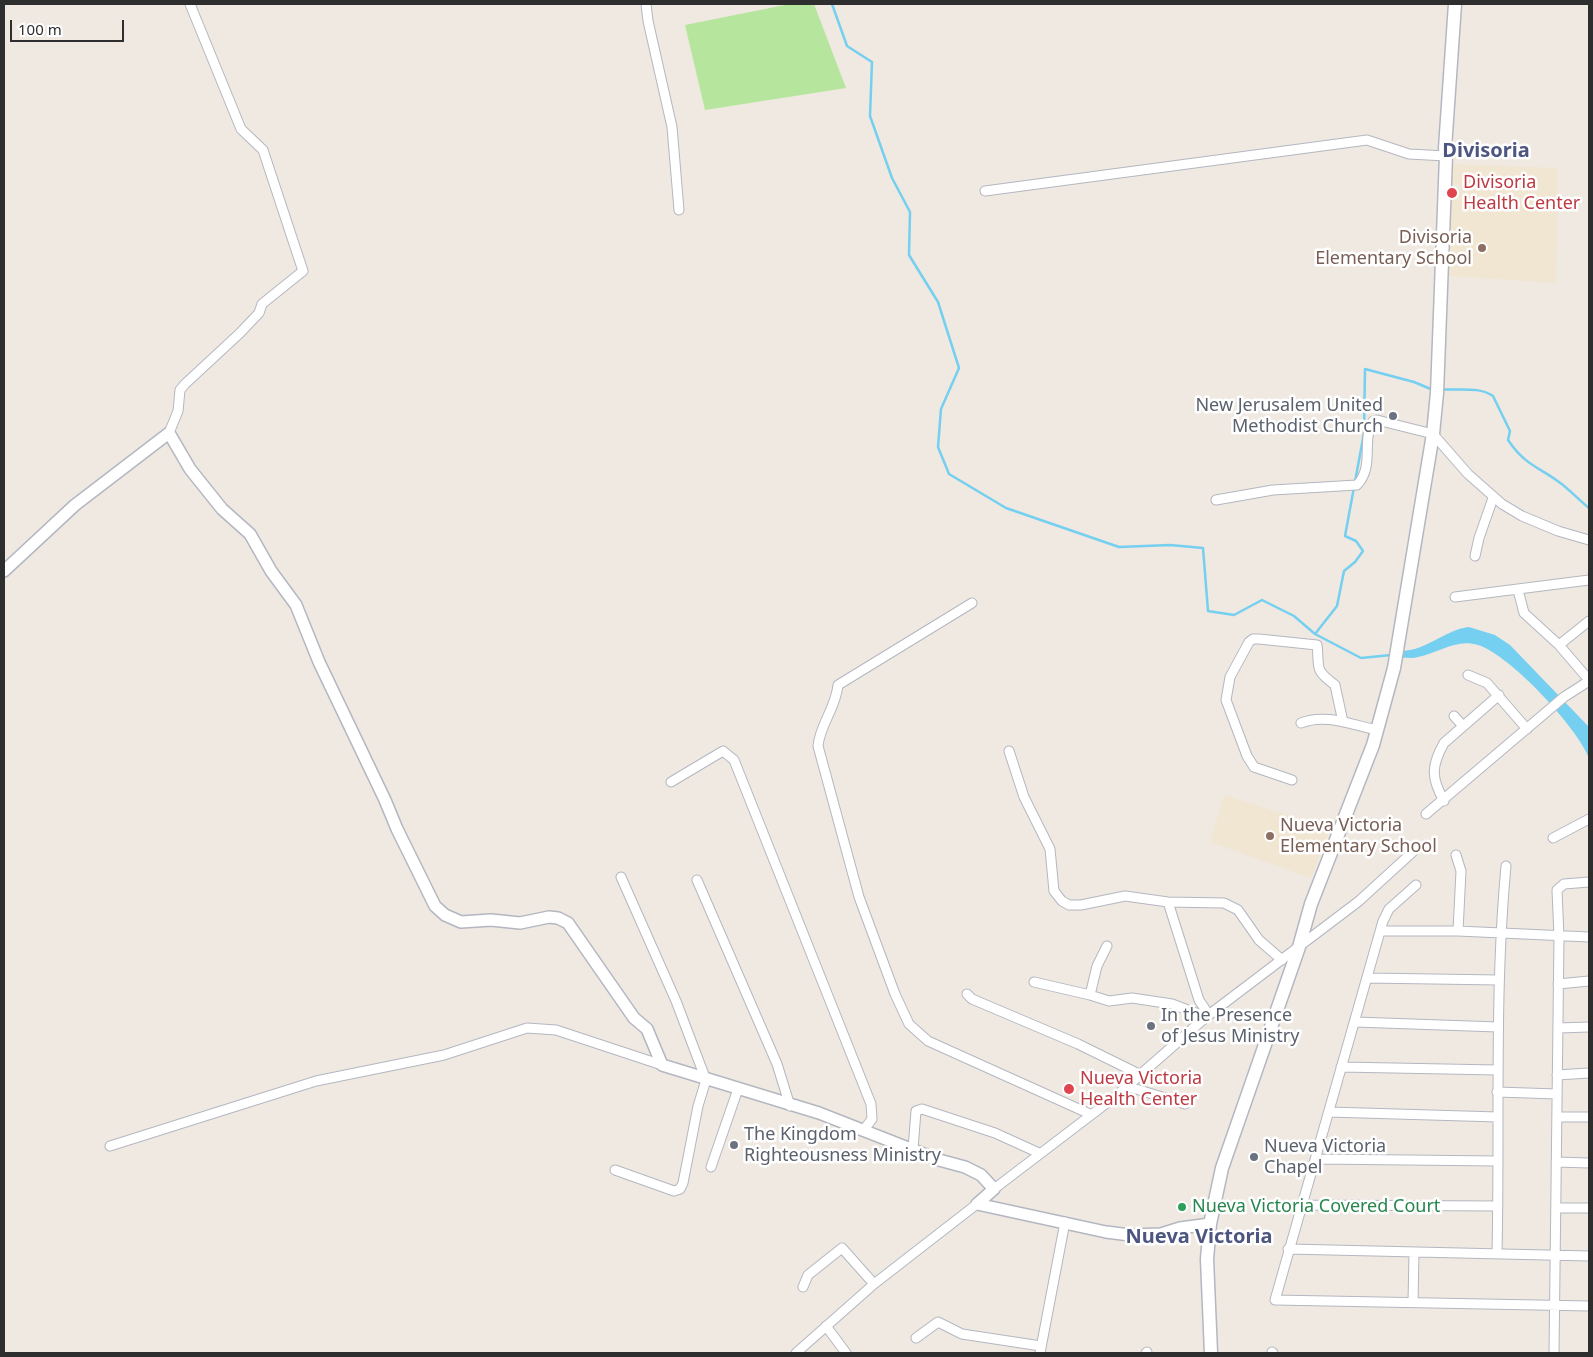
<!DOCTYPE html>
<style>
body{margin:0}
#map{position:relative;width:1593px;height:1357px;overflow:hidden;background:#efe9e1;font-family:"Noto Sans",sans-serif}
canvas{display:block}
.frame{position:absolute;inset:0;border:5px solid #2e2e2e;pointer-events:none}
.scale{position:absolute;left:10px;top:20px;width:114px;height:22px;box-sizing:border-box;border:2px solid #2e2e2e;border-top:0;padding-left:6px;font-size:15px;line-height:18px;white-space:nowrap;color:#2e2e2e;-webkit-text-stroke:4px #fff;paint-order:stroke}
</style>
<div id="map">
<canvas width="1593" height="1357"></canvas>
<div class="frame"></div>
<div class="scale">100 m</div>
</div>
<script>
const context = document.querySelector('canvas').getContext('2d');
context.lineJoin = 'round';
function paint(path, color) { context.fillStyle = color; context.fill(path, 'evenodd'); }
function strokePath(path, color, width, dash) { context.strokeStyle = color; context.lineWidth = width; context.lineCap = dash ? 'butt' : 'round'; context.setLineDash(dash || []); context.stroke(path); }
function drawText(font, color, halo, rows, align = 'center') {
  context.font = font + ' "Noto Sans",sans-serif'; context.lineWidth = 5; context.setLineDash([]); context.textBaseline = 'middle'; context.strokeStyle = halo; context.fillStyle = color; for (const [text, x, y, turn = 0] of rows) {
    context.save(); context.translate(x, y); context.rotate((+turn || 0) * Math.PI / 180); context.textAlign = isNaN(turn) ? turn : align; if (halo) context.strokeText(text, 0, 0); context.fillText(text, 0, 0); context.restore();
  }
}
paint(new Path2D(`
 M 1448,164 L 1558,168 L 1556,283 L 1438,275 L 1443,199 L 1459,200 L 1460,185 L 1447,183 Z
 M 1224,795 L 1330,829 L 1311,878 L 1210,842 Z`), '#f0e6d1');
paint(new Path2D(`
 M 790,4 L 814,4 L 846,88 L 705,110 L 685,25 Z`), '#b6e59e');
paint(new Path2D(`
 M 1469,627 L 1495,635 L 1510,645 L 1589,727 L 1589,758 C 1577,727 1510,655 1478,645 C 1457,638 1438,653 1418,657 C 1412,659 1406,657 1399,658 L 1402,651 C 1428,650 1444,630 1469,627 Z`), '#75cff0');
strokePath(new Path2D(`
 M 832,4 L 847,46 L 872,62 L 870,116 L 892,178 L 910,212 L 909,255 L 938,302 L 959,368 L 941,409 L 938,447 L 949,474 L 1006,508 L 1119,547 L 1170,545 L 1203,548 L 1208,611 L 1234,615 L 1262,600 L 1294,616 L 1315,634 L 1361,658 L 1391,655
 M 1441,389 C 1457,391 1479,386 1493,396 L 1510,431 L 1508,440 C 1525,465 1537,466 1559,482 C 1570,490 1579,500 1589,508
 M 1315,634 L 1337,606 L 1344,571 L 1355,562 L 1363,551 L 1356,541 L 1345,536 L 1364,433 L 1365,369 L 1414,382 L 1433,390`), '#75cff0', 2.5);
const minor = new Path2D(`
 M 646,4 L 648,21 L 672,127 L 679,210
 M 985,191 L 1367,140 L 1409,154 L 1446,156
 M 169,433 L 178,411 L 180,390 L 185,384 L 240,333 L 259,313 L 262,304 L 303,271 L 263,150 L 241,129 L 190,4
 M 1216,500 L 1273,490 L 1357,485 C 1375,466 1361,441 1373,421 L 1377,420 L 1433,434 L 1468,474 L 1502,504 L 1522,516 L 1558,531 L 1589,540
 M 1475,556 L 1479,538 L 1493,498
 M 1518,590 L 1524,613 L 1559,645 L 1589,680
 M 1455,597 L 1589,580
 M 972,603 L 838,685 C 836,708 820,724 818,746 L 859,897 L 895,994 L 909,1024 L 928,1041 L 1090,1114
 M 1559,645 L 1589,621
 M 1468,675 L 1487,683 L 1527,729
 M 1454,716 L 1463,726
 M 1301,723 C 1325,713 1352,725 1377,730
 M 1009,751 L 1024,797 L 1050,849 L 1054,891 L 1062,901 L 1069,905 L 1081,905 L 1125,896 L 1168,902 L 1224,903 L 1238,910 L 1259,940 L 1282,960
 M 1292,780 L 1254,767 L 1247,756 L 1226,700 L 1230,677 L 1249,642 L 1253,639 L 1259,639 L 1317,645 C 1320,668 1313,669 1335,685 L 1343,722
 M 671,782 L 723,751 L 734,760 L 871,1104 L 872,1119 L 863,1131
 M 1444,801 C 1431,778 1431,766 1444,743 L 1499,695
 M 1426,814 L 1564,697 L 1589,681
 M 1553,838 L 1589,819
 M 1456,855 L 1461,871 L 1458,931
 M 697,880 L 777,1064 L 790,1106
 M 1416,885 L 1389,909 L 1383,921 L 1275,1300 L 1589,1306
 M 1168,902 L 1199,1000 L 1209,1015
 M 1382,931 L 1458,931 L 1589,937
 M 1367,978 L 1499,980
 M 1034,982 L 1090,995 L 1097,966 L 1107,946
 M 1558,984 L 1589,981
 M 967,994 L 972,999 L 1078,1044 L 1139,1074
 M 1090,995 L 1109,1001 L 1132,998 L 1172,1004 L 1206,1017
 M 1355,1022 L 1498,1027
 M 1558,1028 L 1589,1027
 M 1341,1067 L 1497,1070
 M 1557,1075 L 1589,1073
 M 1126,1086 L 1185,1104
 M 1497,1092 L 1557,1094
 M 1329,1112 L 1498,1117
 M 1557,1117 L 1589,1117
 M 110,1146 L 316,1081 L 444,1055 L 527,1028 L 556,1030 L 662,1065
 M 913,1149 L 916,1111 L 922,1109 L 995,1133 L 1039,1153
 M 1317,1159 L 1497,1161
 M 1556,1162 L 1589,1163
 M 711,1167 L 738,1089
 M 615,1170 L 674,1191 L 680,1189 L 683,1183 L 698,1106 L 706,1080 L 676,1001 L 621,877
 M 994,1189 L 1116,1096 L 1206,1017 L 1359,901 L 1417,848
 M 1303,1205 L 1498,1206
 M 1556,1208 L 1589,1208
 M 1288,1249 L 1589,1256
 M 1497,1253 C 1500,1124 1494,995 1506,866
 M 803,1287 L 808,1275 L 842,1248 L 874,1284
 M 1413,1302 L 1414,1253
 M 826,1326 L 846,1353
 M 916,1338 L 938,1322 L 962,1334 L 1041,1346
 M 1272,1352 L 1273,1353
 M 796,1353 L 874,1284 L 977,1204
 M 1040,1353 L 1065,1222
 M 1146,1353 L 1147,1352
 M 1554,1353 L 1559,937 L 1557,890 L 1564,884 L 1589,882`);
const tertiary = new Path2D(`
 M 4,571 L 75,505 L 169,433 L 190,469 L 222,509 L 250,534 L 271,571 L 296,605 L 319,662 L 385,800 L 397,829 L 435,906 L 445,915 L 461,922 L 491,920 L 520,923 L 549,917 L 558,918 L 568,923 L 634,1018 L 647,1029 L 662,1065 L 819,1113 L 939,1160 L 965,1167 L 981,1175 L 994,1189 L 977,1204
 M 977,1204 L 1106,1232 L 1130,1235 L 1161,1234 L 1180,1228 L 1210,1224`);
const secondary = new Path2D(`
 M 1211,1353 L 1207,1259 L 1210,1224 L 1222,1168 L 1299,947 L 1311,904 L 1373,745 L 1394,668 L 1433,434 L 1437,393 L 1446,156 L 1445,148 L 1455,4`);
strokePath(minor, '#b4b7c1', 11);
strokePath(tertiary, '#b4b7c1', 14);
strokePath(secondary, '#b4b7c1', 15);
strokePath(minor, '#fff', 9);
strokePath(tertiary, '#fff', 11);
strokePath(secondary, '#fff', 12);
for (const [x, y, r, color] of [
 [1452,193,6,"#e0444e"],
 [1482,248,5,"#8d6e63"],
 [1393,416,5,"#6b7280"],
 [1270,836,5,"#8d6e63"],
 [1151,1026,5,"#6b7280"],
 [1069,1089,6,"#e0444e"],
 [734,1145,5,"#6b7280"],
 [1254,1157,5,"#6b7280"],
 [1182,1207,5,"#2e9e5b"]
]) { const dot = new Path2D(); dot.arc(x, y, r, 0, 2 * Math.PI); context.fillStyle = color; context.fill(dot); strokePath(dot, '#fff', 2); }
drawText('18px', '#be3a42', '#fff', [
 ["Divisoria",1463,183],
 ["Health Center",1463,204],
 ["Nueva Victoria",1080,1079],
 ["Health Center",1080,1100]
], 'left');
drawText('18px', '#785e54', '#fff', [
 ["Divisoria",1472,238],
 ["Elementary School",1472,259],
 ["Nueva Victoria",1280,826,"left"],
 ["Elementary School",1280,847,"left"]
], 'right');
drawText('18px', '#5b616d', '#fff', [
 ["New Jerusalem United",1383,406,"right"],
 ["Methodist Church",1383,427,"right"],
 ["In the Presence",1161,1016],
 ["of Jesus Ministry",1161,1037],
 ["The Kingdom",744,1135],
 ["Righteousness Ministry",744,1156],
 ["Nueva Victoria",1264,1147],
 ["Chapel",1264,1168]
], 'left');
drawText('18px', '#27864d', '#fff', [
 ["Nueva Victoria Covered Court",1192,1207]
], 'left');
drawText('bold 20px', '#4d5680', '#fff', [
 ["Divisoria",1486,151],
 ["Nueva Victoria",1199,1237]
]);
</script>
